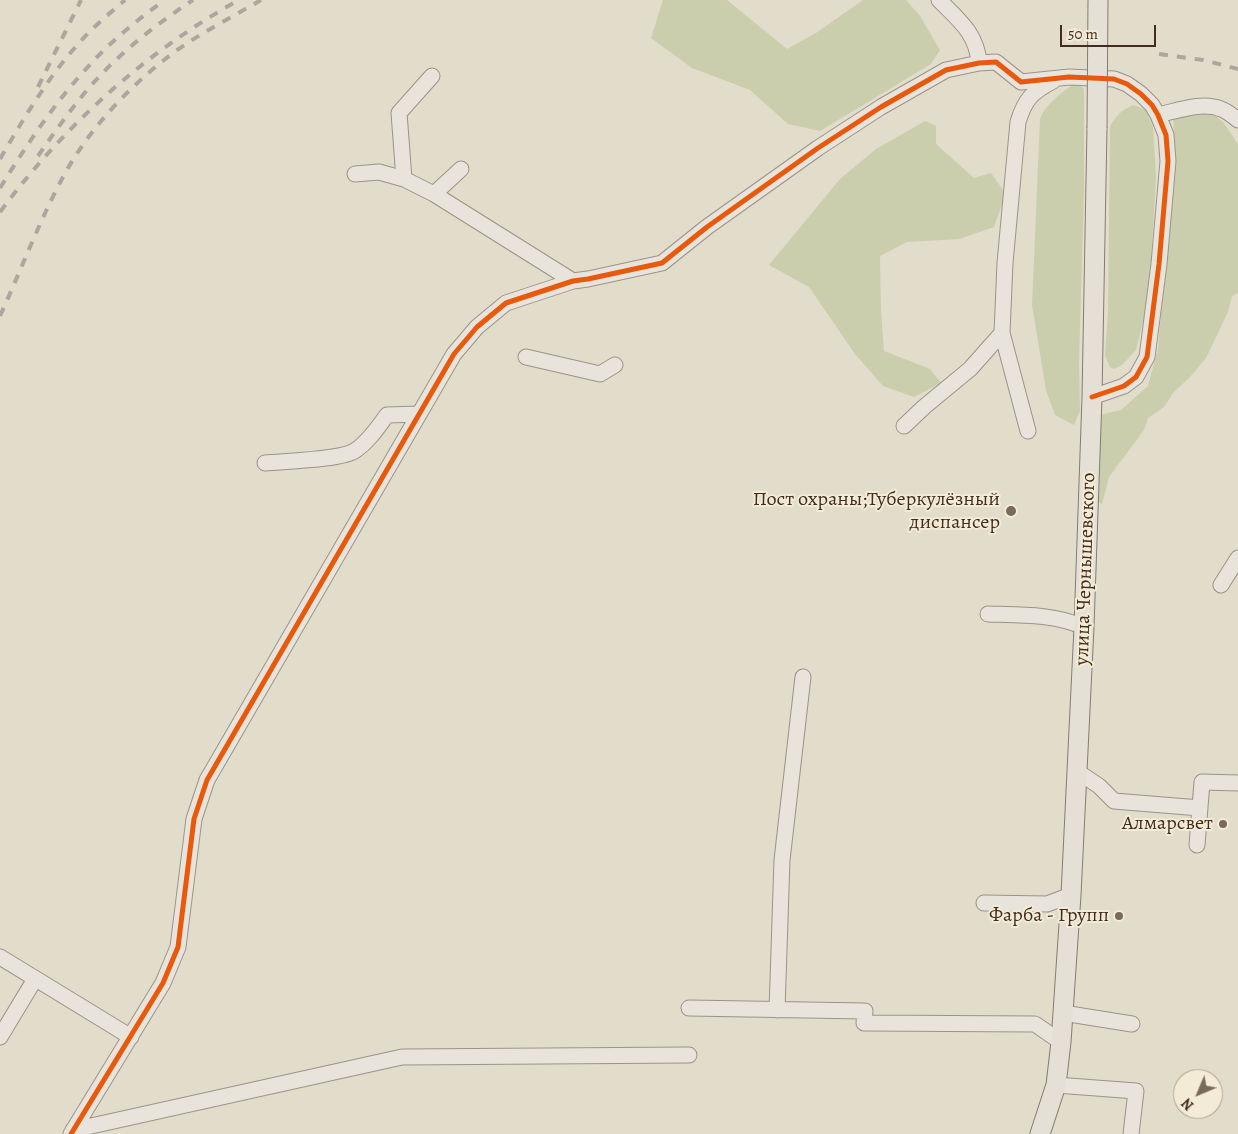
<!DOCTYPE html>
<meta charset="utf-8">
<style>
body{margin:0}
#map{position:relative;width:1238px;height:1134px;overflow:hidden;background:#e2dcca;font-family:Alegreya,serif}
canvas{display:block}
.north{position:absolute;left:1173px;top:1069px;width:50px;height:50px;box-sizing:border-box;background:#f3ebd5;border:1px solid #ac9f8c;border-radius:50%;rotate:225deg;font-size:14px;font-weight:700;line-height:20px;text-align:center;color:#412c1e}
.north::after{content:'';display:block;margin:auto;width:18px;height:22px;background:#796a5a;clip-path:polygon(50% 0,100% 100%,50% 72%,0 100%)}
.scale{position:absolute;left:1060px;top:25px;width:96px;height:22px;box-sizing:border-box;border:2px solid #412c1e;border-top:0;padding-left:6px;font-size:15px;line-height:18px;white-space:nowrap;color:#412c1e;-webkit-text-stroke:4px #f3ebd5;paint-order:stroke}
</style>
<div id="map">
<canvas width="1238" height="1134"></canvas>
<div class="north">N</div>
<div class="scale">50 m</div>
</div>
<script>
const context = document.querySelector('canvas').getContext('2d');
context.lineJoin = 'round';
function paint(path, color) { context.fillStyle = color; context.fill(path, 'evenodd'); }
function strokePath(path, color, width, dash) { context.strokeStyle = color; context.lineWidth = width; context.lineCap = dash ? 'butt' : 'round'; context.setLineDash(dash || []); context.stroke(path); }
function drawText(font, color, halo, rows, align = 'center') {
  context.font = font + ' Alegreya,serif'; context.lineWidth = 4; context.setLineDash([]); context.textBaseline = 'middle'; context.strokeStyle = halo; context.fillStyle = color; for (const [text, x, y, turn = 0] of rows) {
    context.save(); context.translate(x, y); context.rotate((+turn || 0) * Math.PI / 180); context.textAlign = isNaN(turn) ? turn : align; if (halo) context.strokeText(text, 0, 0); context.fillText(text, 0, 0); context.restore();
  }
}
paint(new Path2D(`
 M 663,0 L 727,0 L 787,49 L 816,33 L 863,0 L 906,0 L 920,16 L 940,50 L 931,64 L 820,131 L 788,124 L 750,90 L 692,68 L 651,38 Z
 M 1077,82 L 1084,89 L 1084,190 L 1079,363 L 1080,411 L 1074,425 L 1055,415 L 1046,390 L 1032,305 L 1040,119 C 1046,103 1064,91 1077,82 Z
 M 1133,105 L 1146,110 L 1153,127 L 1156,177 L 1149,296 L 1136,350 L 1122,365 L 1114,369 L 1110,367 L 1105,356 L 1108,313 L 1110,127 C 1115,116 1122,110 1133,105 Z
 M 1198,112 L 1213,114 L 1223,122 L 1238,144 L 1238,293 L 1232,296 L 1228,312 L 1206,358 L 1190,377 L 1174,392 L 1164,407 L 1148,418 L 1144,430 L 1109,477 L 1102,504 L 1096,500 L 1100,415 L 1121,410 L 1148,386 L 1158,349 L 1175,149 L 1173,116 Z
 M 925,121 L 936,126 L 936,144 L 974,178 L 991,173 L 1006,194 L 994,227 L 959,239 L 907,242 L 880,256 L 881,311 L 884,351 L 930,369 L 941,383 L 914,397 L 883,386 L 855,354 L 809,287 L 769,265 L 840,179 L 876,149 Z`), '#caceac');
const minor = new Path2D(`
 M 939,0 C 959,20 977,34 979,63
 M 1158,115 C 1177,111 1202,101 1221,109 C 1227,111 1233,116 1238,120
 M 355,174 L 379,172 L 404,179 L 434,194 L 573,281
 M 404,179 L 399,113 L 432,76
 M 434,194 L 461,169
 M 526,357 L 600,374 L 615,365
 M 904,426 L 924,407 L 970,369 L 1002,333
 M 1028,431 L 1002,333 L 1005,263 L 1018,122 C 1025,99 1032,92 1053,81
 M 265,463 C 284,461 343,460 356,450 C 369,441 378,427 387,415 L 418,414
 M 1221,585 L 1238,558
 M 988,614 C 1021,615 1054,614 1084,627
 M 1078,772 L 1099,786 L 1114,801 L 1200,808
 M 1197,845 L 1202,782 L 1238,783
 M 984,903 L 1047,904 L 1071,895
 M 0,957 L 131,1037
 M 689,1008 L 865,1011 L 864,1023 L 1035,1024 L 1061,1042
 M 777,1010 L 782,860 L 803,677
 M 1063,1013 L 1132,1024
 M 0,1037 L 35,979
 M 1056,1085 L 1136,1091 L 1131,1134
 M 73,1130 L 402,1057 L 689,1055
 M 71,1134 L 163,983 L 178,947 L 194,819 L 207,780 L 454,354 L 477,327 L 506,303 L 573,281 L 588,279 L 662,263 L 707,227 L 818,148 L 881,107 L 946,70 L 979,63 L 996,62 L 1021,82 L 1069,77 L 1114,79 L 1127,84 L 1141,94 L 1152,105 L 1158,115 L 1166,135 L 1168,161 L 1159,264 L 1147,357 L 1136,377 L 1124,386 L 1092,397`);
const major = new Path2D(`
 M 1040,1134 L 1056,1085 L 1061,1042 L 1071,895 L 1084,627 L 1092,397 L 1097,128`);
strokePath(minor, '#9a9488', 17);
strokePath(major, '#837c71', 21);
strokePath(minor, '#e8e4dc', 15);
strokePath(major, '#e5e0d6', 19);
strokePath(new Path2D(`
 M 1159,54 L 1203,60 L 1238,69
 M 38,87 L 81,0
 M 38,156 C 54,133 70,110 88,89 C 118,54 155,25 193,0
 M 0,159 C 24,118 48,77 80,42 C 94,26 110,13 125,0
 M 0,188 C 26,146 53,105 86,69 C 107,45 132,24 158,5
 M 0,212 C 64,126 145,52 239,0
 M 0,316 C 21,270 39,222 63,177 C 87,132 125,91 164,60 C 194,36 229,19 261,0`), '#aca69e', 4, [9, 9]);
const majorBridge = new Path2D(`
 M 1097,128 L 1098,0`);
strokePath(majorBridge, '#837c71', 21, []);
strokePath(majorBridge, '#e5e0d6', 19);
strokePath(new Path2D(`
 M 71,1134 L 163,983 L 178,947 L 194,819 L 207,780 L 454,354 L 477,327 L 506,303 L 573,281 L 588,279 L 662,263 L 707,227 L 818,148 L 881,107 L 946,70 L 979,63 L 996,62 L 1021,82 L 1069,77 L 1114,79 L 1127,84 L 1141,94 L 1152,105 L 1158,115 L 1166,135 L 1168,161 L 1159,264 L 1147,357 L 1136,377 L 1124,386 L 1092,397`), '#e8590c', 5);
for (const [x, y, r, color] of [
 [1011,511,6,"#796a5a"],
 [1223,824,5,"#796a5a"],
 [1119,916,5,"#796a5a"]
]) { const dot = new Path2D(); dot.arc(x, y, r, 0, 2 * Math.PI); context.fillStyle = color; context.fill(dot); strokePath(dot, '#f3ebd5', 2); }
drawText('20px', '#412c1e', '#f3ebd5', [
 ["Пост охраны;Туберкулёзный",1000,500],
 ["диспансер",1000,523],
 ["Алмарсвет",1213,824],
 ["Фарба - Групп",1109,916]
], 'right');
drawText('20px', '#412c1e', '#f3ebd5', [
 ["улица Чернышевского",1086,569,-88]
]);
</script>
